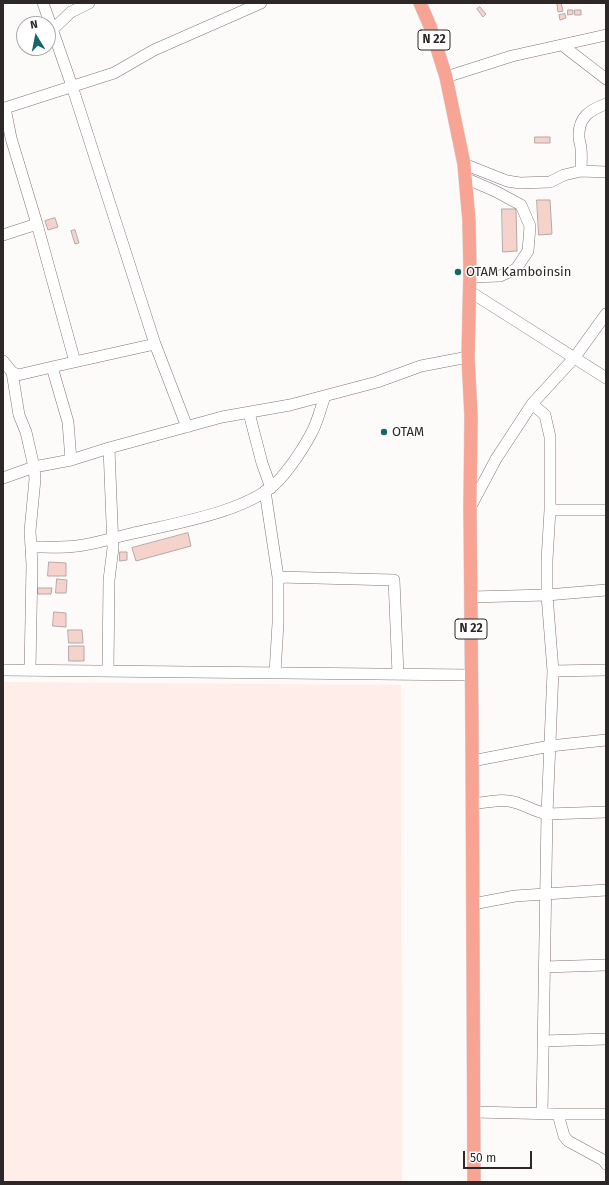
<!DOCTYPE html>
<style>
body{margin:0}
#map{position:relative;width:609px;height:1185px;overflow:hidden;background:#fdfafa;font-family:"Fira Sans",sans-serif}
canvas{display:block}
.frame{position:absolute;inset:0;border:4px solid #2d2827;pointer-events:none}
.north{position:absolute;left:16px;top:16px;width:40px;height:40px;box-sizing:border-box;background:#fff;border:1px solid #aba9a9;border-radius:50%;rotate:350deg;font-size:11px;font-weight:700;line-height:16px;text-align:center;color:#2d2827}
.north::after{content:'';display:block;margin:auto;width:14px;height:18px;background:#18666c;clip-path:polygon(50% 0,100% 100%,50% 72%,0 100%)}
.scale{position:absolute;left:463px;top:1151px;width:69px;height:18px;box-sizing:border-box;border:2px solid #2d2827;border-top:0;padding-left:5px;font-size:12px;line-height:14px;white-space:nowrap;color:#2d2827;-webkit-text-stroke:3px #fff;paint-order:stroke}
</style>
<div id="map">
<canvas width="609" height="1185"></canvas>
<div class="frame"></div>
<div class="north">N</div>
<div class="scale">50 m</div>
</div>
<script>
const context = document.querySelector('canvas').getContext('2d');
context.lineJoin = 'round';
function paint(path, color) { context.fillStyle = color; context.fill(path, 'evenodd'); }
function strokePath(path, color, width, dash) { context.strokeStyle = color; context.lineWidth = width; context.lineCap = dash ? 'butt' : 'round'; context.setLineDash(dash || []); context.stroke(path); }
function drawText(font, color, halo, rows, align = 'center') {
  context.font = font + ' "Fira Sans",sans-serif'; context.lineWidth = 3; context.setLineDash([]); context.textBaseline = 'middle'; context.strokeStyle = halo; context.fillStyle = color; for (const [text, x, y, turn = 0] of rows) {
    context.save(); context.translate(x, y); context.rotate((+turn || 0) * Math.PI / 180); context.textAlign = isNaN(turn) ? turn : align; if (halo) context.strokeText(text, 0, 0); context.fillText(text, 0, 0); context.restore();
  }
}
paint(new Path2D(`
 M 3,682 L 401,685 L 402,1182 L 3,1182 Z`), '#ffede9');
const building = new Path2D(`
 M 561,3 L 563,11 L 558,12 L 557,4 Z
 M 480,7 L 486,14 L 483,17 L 477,9 Z
 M 568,10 L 573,10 L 573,14 L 568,15 Z
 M 575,10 L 581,10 L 581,15 L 575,15 Z
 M 565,14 L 566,18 L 560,20 L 559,15 Z
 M 535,137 L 550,137 L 550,143 L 535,143 Z
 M 537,200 L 550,200 L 552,234 L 539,235 Z
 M 502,209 L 516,209 L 517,251 L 503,252 Z
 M 55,218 L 58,227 L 48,230 L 45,221 Z
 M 75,230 L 79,243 L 75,244 L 71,231 Z
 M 188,533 L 191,546 L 136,561 L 132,548 Z
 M 120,552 L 127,552 L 127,560 L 120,561 Z
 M 49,562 L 66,563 L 66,576 L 48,576 Z
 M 57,579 L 67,580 L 66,593 L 56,593 Z
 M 38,588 L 52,588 L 51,594 L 38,594 Z
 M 54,612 L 66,613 L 66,627 L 53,626 Z
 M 68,630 L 82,630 L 83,643 L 69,643 Z
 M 69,646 L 84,646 L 84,661 L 69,661 Z`);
paint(building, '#f5d3cb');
strokePath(building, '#b5a8a6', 1);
const minor = new Path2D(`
 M 43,3 L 72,86 L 155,344 L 52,367
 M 52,30 L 71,12 L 89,3
 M 562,45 L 606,79
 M 446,77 L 512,56 L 606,35
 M 464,164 L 507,181 L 520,183 L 550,182 L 564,175 L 581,171 L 606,172
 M 581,171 C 581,164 582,156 581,149 C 581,145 579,141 579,137 C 578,117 590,110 606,104
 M 465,178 L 495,191 L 521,205 L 530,226 L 528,251 L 516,269 L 500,276 L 470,277
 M 3,235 L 37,224
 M 469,291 L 606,378
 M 155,344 L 187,427
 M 3,361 L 12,372 L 18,375 L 52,367 L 68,422 L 71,460
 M 75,362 L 37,224 L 11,138 L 5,108 L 114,73 L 154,50 L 261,3
 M 12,372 L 19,415 L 26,432 L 34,467 L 35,479 L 30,531 L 32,565 L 30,670
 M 532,404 L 545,415 L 550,437 L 550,510 L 547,560 L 547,595 L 553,671 L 547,814 L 542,1114
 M 249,413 L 262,463 L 271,488
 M 3,478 L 34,467 L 71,460 L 109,448 L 222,417 L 290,405 L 377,382 L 421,366 L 468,357
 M 265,491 L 278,577 L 278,623 L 275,673
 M 470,508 L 496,459 L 532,404 L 575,357 L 606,314
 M 550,510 L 606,510
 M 31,547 C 46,547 62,548 77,546 C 95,544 112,538 130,534 C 171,524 250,512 279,480 C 291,467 305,446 313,430 C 318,420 321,407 325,396
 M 278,577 L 394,580 L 398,674
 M 471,597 L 547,595 L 606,590
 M 3,670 L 471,675
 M 108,670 L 109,580 L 113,548 L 109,448
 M 553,671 L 606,670
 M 472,761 L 550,746 L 606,740
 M 473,804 C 487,802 503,798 517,803 C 527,806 536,812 547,814 L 606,812
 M 473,904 L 515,896 L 606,890
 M 544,967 L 606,965
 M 543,1041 L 606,1039
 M 474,1112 L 558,1114 L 606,1114
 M 558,1114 L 564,1136 L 568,1141 L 603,1160 L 606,1164`);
const major = new Path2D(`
 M 420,3 L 430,26 L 446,77 L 464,164 L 469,221 L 470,271 L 468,357 L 471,416 L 470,508 L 472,730 L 474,1182`);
strokePath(minor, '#827673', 12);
strokePath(major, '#d9d8d8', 14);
strokePath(minor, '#fff', 11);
strokePath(major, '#f8a494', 13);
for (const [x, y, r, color] of [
 [458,272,4,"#18666c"],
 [384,432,4,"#18666c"]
]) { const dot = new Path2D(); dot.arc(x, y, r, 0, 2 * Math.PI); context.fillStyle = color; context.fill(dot); strokePath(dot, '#fff', 1.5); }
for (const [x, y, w] of [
 [434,40,32],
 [471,629,32]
]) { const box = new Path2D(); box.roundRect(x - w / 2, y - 10, w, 20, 3); context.fillStyle = '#fff'; context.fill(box); strokePath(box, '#2d2827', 1); }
drawText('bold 12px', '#2d2827', null, [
 ["N 22",434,40],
 ["N 22",471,629]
]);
drawText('13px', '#2d2827', '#fff', [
 ["OTAM Kamboinsin",466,272],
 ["OTAM",392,432]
], 'left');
</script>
